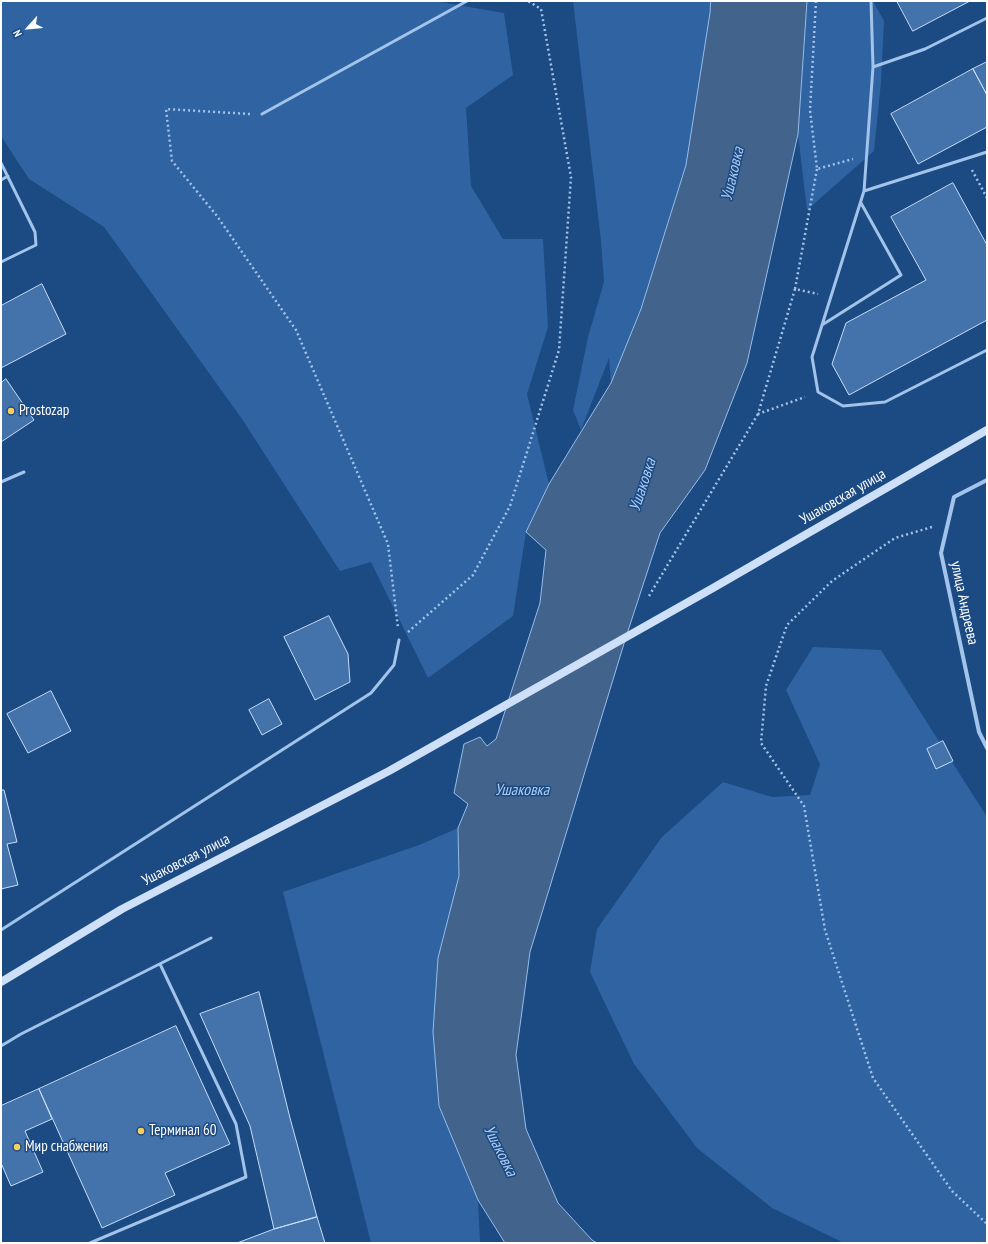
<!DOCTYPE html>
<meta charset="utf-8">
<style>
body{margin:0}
#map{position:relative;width:988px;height:1244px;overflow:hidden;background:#1c4a83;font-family:"PT Sans Narrow",sans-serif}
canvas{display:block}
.frame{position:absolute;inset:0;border:2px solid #fff;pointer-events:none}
.north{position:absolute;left:8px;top:8px;width:40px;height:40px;-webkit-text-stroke:3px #1c4a83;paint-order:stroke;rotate:243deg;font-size:11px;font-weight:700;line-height:16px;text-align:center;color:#fff}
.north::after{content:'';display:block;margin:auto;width:14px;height:18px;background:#fff;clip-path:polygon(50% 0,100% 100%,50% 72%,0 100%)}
</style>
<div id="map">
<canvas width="988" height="1244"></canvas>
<div class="frame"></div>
<div class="north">N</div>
</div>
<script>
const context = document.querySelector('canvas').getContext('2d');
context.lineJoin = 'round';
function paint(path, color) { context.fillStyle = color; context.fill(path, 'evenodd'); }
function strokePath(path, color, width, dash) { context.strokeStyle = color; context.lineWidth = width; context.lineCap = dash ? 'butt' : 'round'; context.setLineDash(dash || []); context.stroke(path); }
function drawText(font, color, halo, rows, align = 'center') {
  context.font = font + ' "PT Sans Narrow",sans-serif'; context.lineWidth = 3; context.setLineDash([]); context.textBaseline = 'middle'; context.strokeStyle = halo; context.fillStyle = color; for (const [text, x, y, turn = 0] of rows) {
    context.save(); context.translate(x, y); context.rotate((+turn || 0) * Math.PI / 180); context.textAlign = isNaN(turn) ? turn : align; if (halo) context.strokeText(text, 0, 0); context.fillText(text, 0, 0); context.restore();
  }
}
paint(new Path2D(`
 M 1,1 L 435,1 L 504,13 L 513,75 L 466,108 L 471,186 L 503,239 L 543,239 L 548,327 L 527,394 L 549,484 L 526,532 L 513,616 L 428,678 L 371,562 L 340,571 L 242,419 L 104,227 L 29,179 L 1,136 Z
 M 573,1 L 711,1 L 710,13 L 686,165 L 641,309 L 611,383 L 609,358 L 581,430 L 573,410 L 588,337 L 604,282 L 601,241 Z
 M 807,1 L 873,1 L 884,21 L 881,82 L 874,151 L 807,210 L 798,134 Z
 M 813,647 L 881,650 L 987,817 L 987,1243 L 844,1243 L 772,1208 L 697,1148 L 634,1064 L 590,972 L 597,929 L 662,837 L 723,782 L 772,797 L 810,795 L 820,764 L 786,690 Z
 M 458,828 L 459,876 L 438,958 L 433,1032 L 439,1106 L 478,1200 L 480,1243 L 371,1243 L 283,892 L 419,845 Z`), '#3063a1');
const water = new Path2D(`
 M 711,1 L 807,1 L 798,134 L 747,363 L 705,470 L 660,533 L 626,637 L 530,952 L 516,1055 L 526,1129 L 558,1203 L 592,1240 L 597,1243 L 505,1243 L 478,1200 L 439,1106 L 433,1032 L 438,958 L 459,876 L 458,828 L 468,804 L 454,793 L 464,744 L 480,737 L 487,746 L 496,739 L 540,603 L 546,550 L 526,532 L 549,484 L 611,383 L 641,309 L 686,165 L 710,13 Z`);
paint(water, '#41638c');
strokePath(water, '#95beec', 1);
const building = new Path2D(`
 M 897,1 L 970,1 L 913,31 Z
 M 987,62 L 987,95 L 973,69 Z
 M 973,69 L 987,95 L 987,127 L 918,164 L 891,114 Z
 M 953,183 L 987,245 L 987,320 L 849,395 L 832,364 L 846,323 L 926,280 L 891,217 Z
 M 42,284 L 66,334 L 1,368 L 1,306 Z
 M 6,379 L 34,420 L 1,442 L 1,383 Z
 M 329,616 L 348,654 L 350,682 L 315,700 L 284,637 Z
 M 51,691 L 71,731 L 28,753 L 7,714 Z
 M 269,699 L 282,724 L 262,735 L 249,710 Z
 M 943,741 L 953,761 L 936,769 L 927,749 Z
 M 1,790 L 4,790 L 17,842 L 7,844 L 18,885 L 1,889 Z
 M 259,992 L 290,1118 L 317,1217 L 274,1229 L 250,1126 L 200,1014 Z
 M 176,1026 L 230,1144 L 165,1173 L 175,1195 L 102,1228 L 39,1089 Z
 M 39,1089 L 52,1119 L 25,1131 L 43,1172 L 11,1186 L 1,1163 L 1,1106 Z
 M 317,1217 L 325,1243 L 237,1243 L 274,1229 Z`);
paint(building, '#4473ac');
strokePath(building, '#c7ddf7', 1);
strokePath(new Path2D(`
 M 816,1 L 810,110 L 817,169 L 853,159
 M 250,114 L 166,109 L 172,161 L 217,216 L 296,330 L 388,544 L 398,628
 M 817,169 L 795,289 L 818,294
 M 972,170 L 987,198
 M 795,289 L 758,414 L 805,397
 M 932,527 L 895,538 L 832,581 L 787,625 L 766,686 L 761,743 L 804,806 L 825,930 L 873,1078 L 952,1191 L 987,1224
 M 649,596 L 758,414
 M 408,632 L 473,575 L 510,506 L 559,350 L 571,177 L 541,9 L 528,1`), '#a2c3ea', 2.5, [2, 3]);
strokePath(new Path2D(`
 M 871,1 L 873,67 L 925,49 L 987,18
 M 873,67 L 864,191 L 812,357 L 818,392 L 843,406 L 885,402 L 987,350
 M 262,114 L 467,1
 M 1,163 L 35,232 L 36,245 L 1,262
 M 1,180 L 8,176
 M 864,191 L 987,152
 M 822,325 L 901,275 L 861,203
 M 1,482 L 24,472
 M 1,930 L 371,693 L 394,665 L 399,640
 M 1,1046 L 21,1034 L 211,938
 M 90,1243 L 246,1177 L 236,1124 L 160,964`), '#a2c3ea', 3);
strokePath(new Path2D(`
 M 987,480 L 954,497 L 941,553 L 979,732 L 987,748`), '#a2c3ea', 4);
strokePath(new Path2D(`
 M 1,982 L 122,909 L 389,771 L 713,588 L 987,430`), '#cee0f8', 8);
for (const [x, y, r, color] of [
 [11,411,4,"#facd60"],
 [141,1131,4,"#facd60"],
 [17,1147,4,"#facd60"]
]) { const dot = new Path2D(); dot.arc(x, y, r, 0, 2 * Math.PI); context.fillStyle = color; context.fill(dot); strokePath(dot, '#1c4a83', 1.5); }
drawText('15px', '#fff', '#1c4a83', [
 ["Prostozap",19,411],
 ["Терминал 60",149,1131],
 ["Мир снабжения",25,1147]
], 'left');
drawText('15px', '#fff', '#1c4a83', [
 ["Ушаковская улица",843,497,-30],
 ["улица Андреева",964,603,78],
 ["Ушаковская улица",186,860,-27]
]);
drawText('italic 16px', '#adcdf2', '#1c4a83', [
 ["Ушаковка",733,174,-77],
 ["Ушаковка",643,485,-72],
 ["Ушаковка",522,790],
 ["Ушаковка",500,1151,63]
]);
</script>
